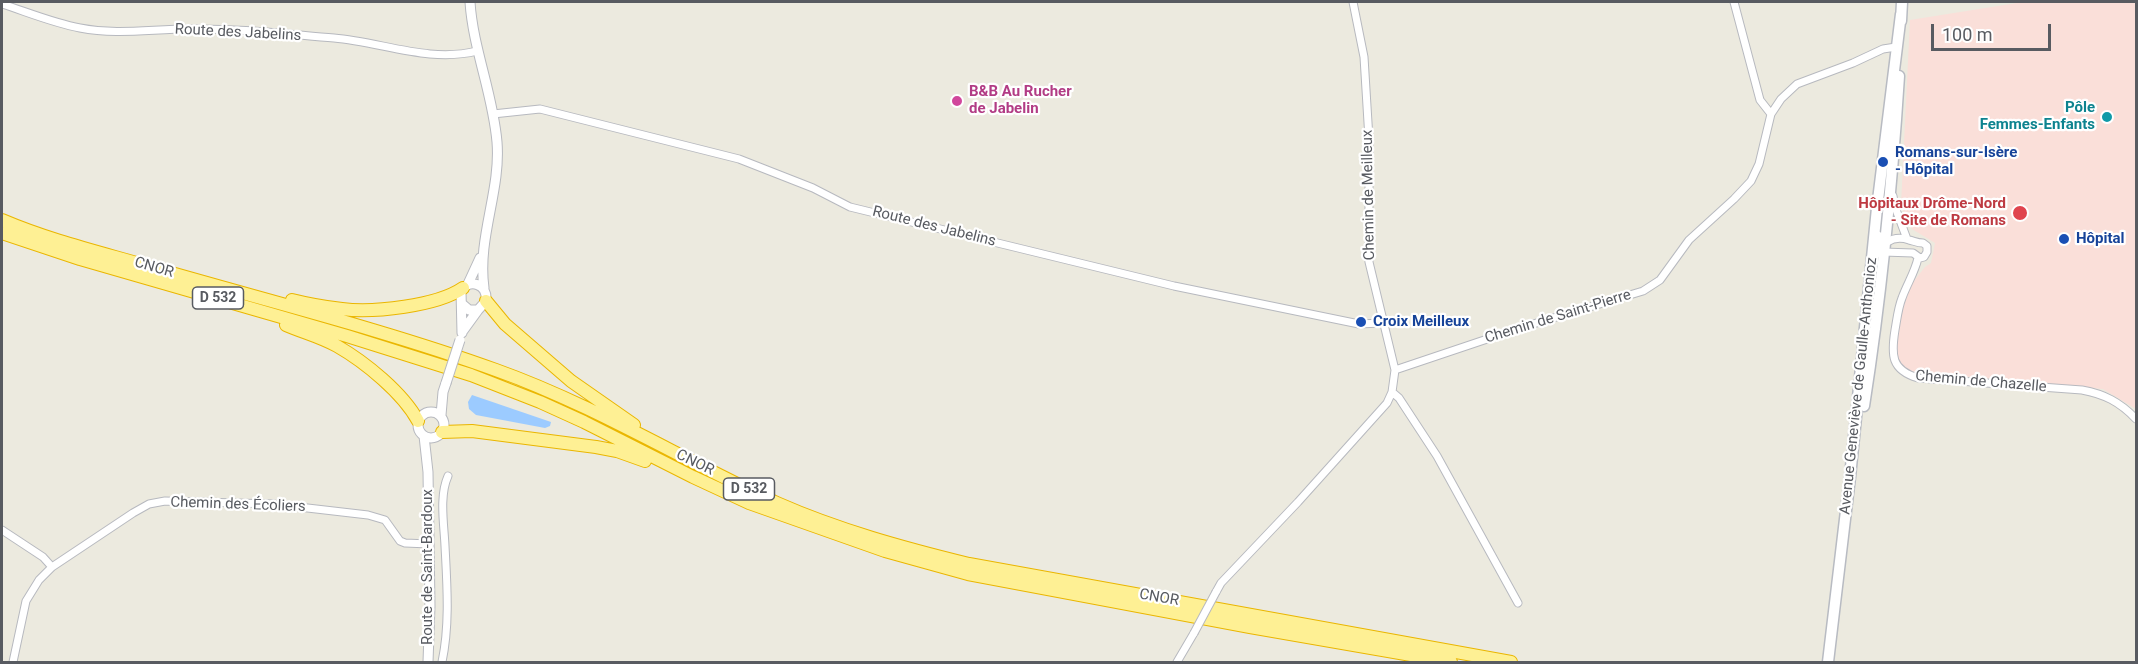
<!DOCTYPE html>
<meta charset="utf-8">
<style>
body{margin:0}
#map{position:relative;width:2138px;height:664px;overflow:hidden;background:#eceadf;font-family:Roboto,sans-serif}
canvas{display:block}
.frame{position:absolute;inset:0;border:3px solid #585b61;pointer-events:none}
.scale{position:absolute;left:1931px;top:24px;width:120px;height:27px;box-sizing:border-box;border:3px solid #585b61;border-top:0;padding-left:8px;font-size:18px;line-height:21px;white-space:nowrap;color:#585b61;-webkit-text-stroke:4px #fff;paint-order:stroke}
</style>
<div id="map">
<canvas width="2138" height="664"></canvas>
<div class="frame"></div>
<div class="scale">100 m</div>
</div>
<script>
const context = document.querySelector('canvas').getContext('2d');
context.lineJoin = 'round';
function paint(path, color) { context.fillStyle = color; context.fill(path, 'evenodd'); }
function strokePath(path, color, width, dash) { context.strokeStyle = color; context.lineWidth = width; context.lineCap = dash ? 'butt' : 'round'; context.setLineDash(dash || []); context.stroke(path); }
function drawText(font, color, halo, rows, align = 'center') {
  context.font = font + ' Roboto,sans-serif'; context.lineWidth = 4.5; context.setLineDash([]); context.textBaseline = 'middle'; context.strokeStyle = halo; context.fillStyle = color; for (const [text, x, y, turn = 0] of rows) {
    context.save(); context.translate(x, y); context.rotate((+turn || 0) * Math.PI / 180); context.textAlign = isNaN(turn) ? turn : align; if (halo) context.strokeText(text, 0, 0); context.fillText(text, 0, 0); context.restore();
  }
}
paint(new Path2D(`
 M 2023,2 L 2136,2 L 2136,409 L 2103,389 L 1906,371 L 1898,362 L 1895,346 L 1900,318 L 1910,286 L 1925,267 L 1931,263 L 1935,243 L 1912,229 L 1901,205 L 1910,20 Z`), '#fadfd9');
paint(new Path2D(`
 M 472,395 L 551,422 L 550,426 L 545,428 L 476,415 L 469,409 L 468,402 Z`), '#9ccbff');
const minor = new Path2D(`
 M 1734,2 L 1760,100 L 1771,114
 M 2,4 C 27,12 53,23 80,28 C 116,35 152,29 189,29 C 237,28 286,34 334,38 C 382,42 429,63 477,51
 M 493,114 L 540,109 L 739,159 L 813,188 L 850,207 L 1174,286 L 1359,324 L 1382,323
 M 1893,196 L 1895,207 L 1907,239
 M 1918,258 C 1915,272 1907,284 1902,298 C 1898,308 1897,319 1895,330 C 1891,355 1891,370 1918,378 L 2082,390 C 2104,394 2120,402 2136,419
 M 1873,260 C 1881,245 1891,234 1909,240 C 1914,241 1917,243 1923,243 L 1927,246 L 1927,252 L 1924,257 L 1920,258 L 1913,253 L 1883,252 C 1878,247 1879,242 1878,235
 M 1395,370 L 1520,328 L 1643,291 L 1660,280 L 1689,240 L 1734,199 L 1751,181 L 1759,164 L 1771,114 L 1781,99 L 1797,84 L 1853,63 L 1883,49 L 1896,47
 M 1392,392 L 1399,398 L 1437,456 L 1518,603
 M 2,530 L 43,557 L 52,567
 M 1216,592 L 1221,583 L 1298,502 L 1387,403 L 1392,392 L 1395,370 L 1369,262 L 1369,139 L 1364,57 L 1353,2
 M 13,662 L 26,601 L 39,580 L 52,567 L 133,513 L 149,504 L 165,501 L 273,504 L 368,515 L 385,520 L 400,541 L 405,543 L 429,544
 M 442,662 C 450,624 447,585 445,546 C 444,524 439,496 448,476
 M 1177,662 L 1194,633`);
const tertiary = new Path2D(`
 M 470,2 C 473,49 493,94 497,142 C 501,191 477,238 484,288
 M 468,284 L 480,258
 M 462,304 L 469,310 L 478,310 L 486,301 C 488,284 470,278 461,291 L 462,333
 M 462,332 L 478,310
 M418 425a13 13 0 1 1 26 0a13 13 0 1 1-26 0Z
 M 441,415 L 443,392 L 446,383
 M 424,436 L 428,472 L 430,606 L 428,662`);
const secondary = new Path2D(`
 M 1901,21 L 1902,2
 M 1864,406 C 1881,297 1892,186 1899,76
 M 1828,662 L 1850,477 L 1877,208 L 1901,14`);
const trunk = new Path2D(`
 M 2,220 C 51,241 103,253 154,268 C 268,301 385,330 496,370 C 594,405 683,460 777,503 C 838,530 904,548 969,564 L 1511,662
 M 2,233 L 80,259 L 347,336 L 471,375 L 540,402 L 584,422 L 693,477 L 749,503 L 885,551 L 968,574 L 1250,627 L 1451,662
 M 292,300 C 308,304 325,307 342,309 C 373,313 437,306 463,288
 M 486,301 L 505,324 L 571,381 L 634,425
 M 286,325 C 302,332 321,337 337,346 C 365,362 403,393 418,421
 M 442,432 L 472,431 L 596,447 L 617,451 L 645,461`);
strokePath(minor, '#b7b9bf', 9);
strokePath(tertiary, '#b7b9bf', 11);
strokePath(secondary, '#b8bbc2', 13);
strokePath(trunk, '#eab601', 14);
strokePath(minor, '#fff', 7);
strokePath(tertiary, '#fff', 9);
strokePath(secondary, '#fff', 10);
strokePath(trunk, '#fef094', 12);
const minorBridge = new Path2D(`
 M 1194,633 L 1216,592`);
const tertiaryBridge = new Path2D(`
 M 446,383 L 460,340`);
strokePath(minorBridge, '#b7b9bf', 9, []);
strokePath(tertiaryBridge, '#b7b9bf', 11, []);
strokePath(minorBridge, '#fff', 7);
strokePath(tertiaryBridge, '#fff', 9);
for (const [x, y, r, color] of [
 [957,101,6,"#d1479c"],
 [2107,117,6,"#0f9aa8"],
 [1883,162,6,"#1a4fb4"],
 [2020,213,8,"#e0444e"],
 [2064,239,6,"#1a4fb4"],
 [1361,322,6,"#1a4fb4"]
]) { const dot = new Path2D(); dot.arc(x, y, r, 0, 2 * Math.PI); context.fillStyle = color; context.fill(dot); strokePath(dot, '#fff', 2); }
for (const [x, y, w] of [
 [218,298,51],
 [749,489,51]
]) { const box = new Path2D(); box.roundRect(x - w / 2, y - 11, w, 22, 4.5); context.fillStyle = '#fff'; context.fill(box); strokePath(box, '#585b61', 1.5); }
drawText('bold 14px', '#585b61', null, [
 ["D 532",218,298],
 ["D 532",749,489]
]);
drawText('15px', '#585b61', '#fff', [
 ["Route des Jabelins",238,33,3],
 ["Chemin de Meilleux",1369,195,-91],
 ["Route des Jabelins",934,227,14],
 ["CNOR",154,268,16],
 ["Chemin de Saint-Pierre",1558,317,-17],
 ["Chemin de Chazelle",1981,382,5],
 ["Avenue Geneviève de Gaulle-Anthonioz",1859,386,-84],
 ["CNOR",695,463,26],
 ["Chemin des Écoliers",238,505,2],
 ["Route de Saint-Bardoux",428,567,-90],
 ["CNOR",1159,598,10]
]);
drawText('bold 15px', '#b23c85', '#fff', [
 ["B&B Au Rucher",969,92],
 ["de Jabelin",969,109]
], 'left');
drawText('bold 15px', '#0d838f', '#fff', [
 ["Pôle",2095,108],
 ["Femmes-Enfants",2095,125]
], 'right');
drawText('bold 15px', '#164399', '#fff', [
 ["Romans-sur-Isère",1895,153],
 ["- Hôpital",1895,170],
 ["Hôpital",2076,239],
 ["Croix Meilleux",1373,322]
], 'left');
drawText('bold 15px', '#be3a42', '#fff', [
 ["Hôpitaux Drôme-Nord",2006,204],
 ["- Site de Romans",2006,221]
], 'right');
</script>
